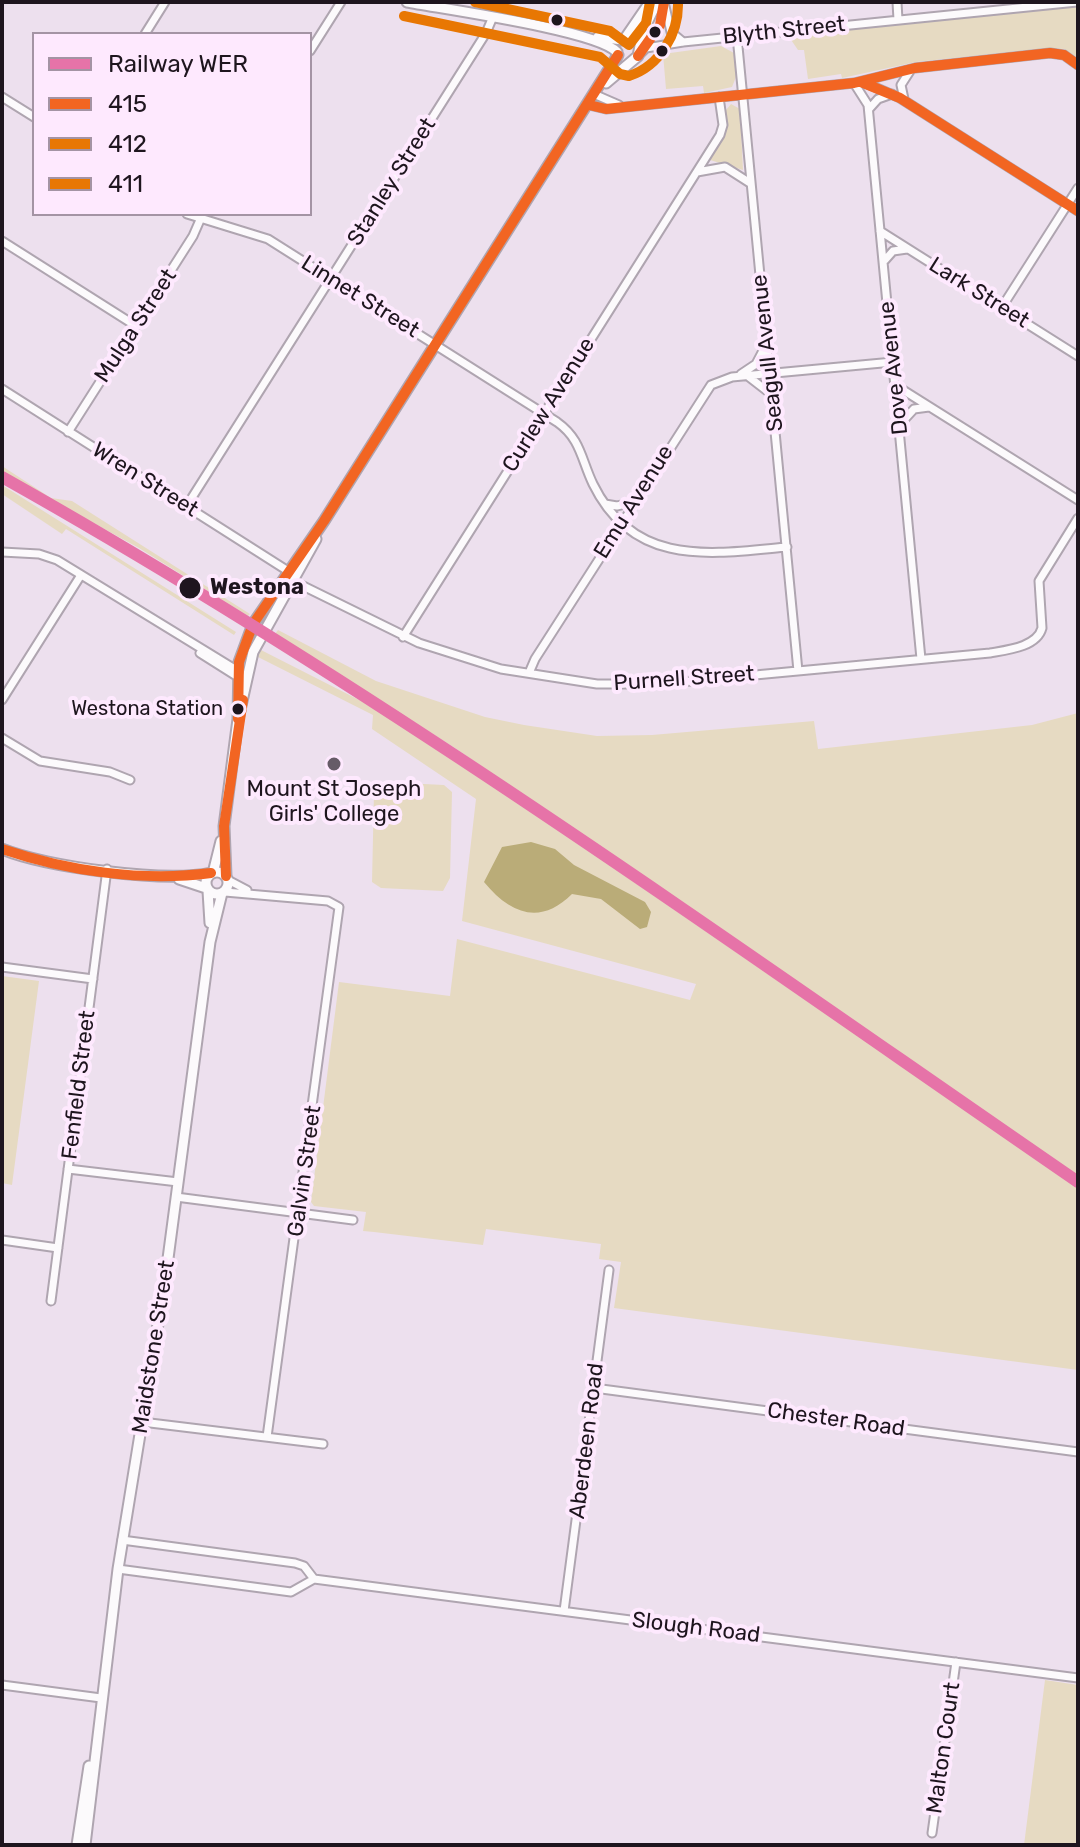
<!DOCTYPE html>
<style>
body{margin:0}
#map{position:relative;width:1080px;height:1847px;overflow:hidden;background:#ede0ee;font-family:Rubik,sans-serif}
canvas{display:block}
.frame{position:absolute;inset:0;border:4px solid #1e151e;pointer-events:none}
.legend{position:absolute;left:32px;top:32px;width:280px;height:184px;box-sizing:border-box;background:#fee9fe;border:2px solid #a494a4;margin:0;padding:10px 14px;list-style:none;font-size:24px;color:#1e151e}
.legend li{display:flex;align-items:center;gap:16px;height:40px}
.legend b{width:40px;border:2px solid #a494a4}
</style>
<div id="map">
<canvas width="1080" height="1847"></canvas>
<div class="frame"></div>
<ul class="legend">
<li><b style="height:10px;background:#e673a8"></b>Railway WER</li>
<li><b style="height:10px;background:#f26522"></b>415</li>
<li><b style="height:10px;background:#e87703"></b>412</li>
<li><b style="height:10px;background:#e87703"></b>411</li>
</ul>
</div>
<script>
const context = document.querySelector('canvas').getContext('2d');
context.lineJoin = 'round';
function paint(path, color) { context.fillStyle = color; context.fill(path, 'evenodd'); }
function strokePath(path, color, width, dash) { context.strokeStyle = color; context.lineWidth = width; context.lineCap = dash ? 'butt' : 'round'; context.setLineDash(dash || []); context.stroke(path); }
function drawText(font, color, halo, rows, align = 'center') {
  context.font = font + ' Rubik,sans-serif'; context.lineWidth = 8; context.setLineDash([]); context.textBaseline = 'middle'; context.strokeStyle = halo; context.fillStyle = color; for (const [text, x, y, turn = 0] of rows) {
    context.save(); context.translate(x, y); context.rotate((+turn || 0) * Math.PI / 180); context.textAlign = isNaN(turn) ? turn : align; if (halo) context.strokeText(text, 0, 0); context.fillText(text, 0, 0); context.restore();
  }
}
paint(new Path2D(`
 M 1078,5 L 1078,58 L 1064,49 L 1048,48 L 916,62 L 842,78 L 841,74 L 808,79 L 804,50 L 798,50 L 787,34 Z
 M 721,46 L 734,53 L 736,77 L 732,87 L 704,93 L 703,86 L 666,89 L 663,54 Z
 M 731,104 L 740,109 L 743,170 L 710,160 L 725,135 L 726,110 Z
 M 2,466 L 51,498 L 72,501 L 250,614 L 248,616 L 139,548 L 15,480 L 2,472 Z
 M 2,485 L 236,632 L 234,635 L 66,529 L 62,534 L 2,494 Z
 M 278,630 L 376,681 L 485,717 L 524,725 L 597,736 L 652,735 L 814,721 L 818,749 L 1032,725 L 1078,713 L 1078,1177 L 455,748 L 275,634 Z
 M 261,650 L 373,707 L 458,761 L 1078,1187 L 1078,1370 L 614,1308 L 621,1262 L 599,1259 L 601,1244 L 486,1229 L 483,1245 L 374,1232 L 363,1231 L 366,1212 L 314,1206 L 311,1202 L 339,982 L 450,996 L 457,939 L 690,1000 L 696,984 L 462,921 L 476,799 L 372,729 L 373,715 L 258,657 Z
 M 384,782 L 444,785 L 452,792 L 450,878 L 443,891 L 381,888 L 372,882 L 374,792 Z
 M 2,976 L 39,981 L 12,1185 L 2,1183 Z
 M 1045,1680 L 1078,1685 L 1078,1845 L 1024,1845 Z`), '#e6dac2');
paint(new Path2D(`
 M 531,842 L 555,849 L 574,865 L 645,902 L 651,912 L 647,927 L 640,929 L 601,899 L 572,894 C 541,925 511,915 484,882 L 502,847 Z`), '#baac78');
const street = new Path2D(`
 M 664,2 L 671,32 L 683,42
 M 897,2 L 898,20
 M 145,34 L 165,2
 M 737,36 L 798,671
 M 310,51 L 341,2
 M 640,54 L 646,48 L 683,42 L 1077,2
 M 863,82 L 900,98 L 1078,211
 M 854,83 L 868,105 L 921,659
 M 596,95 L 619,105
 M 2,97 L 34,117
 M 904,99 L 901,85 L 910,71
 M 589,105 L 606,109 L 854,83 L 915,68 L 1050,53 L 1064,55 L 1078,65
 M 869,109 L 878,99 L 892,94
 M 697,172 L 725,167 L 750,183
 M 187,214 L 268,239 L 557,422 C 581,439 581,459 593,484 C 634,568 711,554 787,547
 M 880,231 L 1078,356
 M 2,241 L 136,326
 M 885,260 L 893,251 L 907,249
 M 1002,307 L 1078,188
 M 741,374 L 756,364 L 766,345
 M 749,377 L 771,394
 M 895,385 L 1078,500
 M 2,389 L 288,571
 M 900,424 L 914,409 L 929,407
 M 68,432 L 193,236 L 200,220
 M 605,504 L 617,506 L 634,502
 M 186,507 L 486,33 L 492,19
 M 2,552 L 39,554 L 57,560 L 238,671
 M 293,581 L 419,643 L 501,669 L 597,684 L 659,684 L 990,653 C 1007,650 1037,647 1042,628 L 1039,581 L 1078,518
 M 403,637 L 720,135 L 723,125 L 719,97
 M 200,653 L 238,677
 M 529,673 L 535,659 L 711,385 L 732,377 L 893,362
 M 2,700 L 81,575
 M 2,738 L 40,761 L 110,772 L 130,780
 M 228,880 L 247,890
 M 225,892 L 328,901 L 339,907 L 267,1437
 M 2,967 L 93,979
 M 68,1169 L 178,1182
 M 176,1197 L 353,1220
 M 2,1240 L 58,1248
 M 51,1301 L 107,869
 M 594,1388 L 1078,1452
 M 142,1422 L 323,1444
 M 122,1540 L 295,1563 L 304,1566 L 314,1579 L 1078,1678
 M 118,1569 L 291,1592 L 314,1579
 M 564,1611 L 609,1270
 M 2,1685 L 101,1698
 M 932,1833 L 956,1662`);
const secondary = new Path2D(`
 M 407,2 C 444,9 596,30 617,52
 M 598,37 L 623,40
 M 624,40 L 650,2
 M 606,83 L 638,56 L 643,31 L 657,2
 M 238,719 L 239,662 L 253,624 L 324,521 L 618,55
 M 2,849 C 46,867 165,883 211,873
 M206 883a11 11 0 1 1 22 0a11 11 0 1 1-22 0Z
 M 213,873 L 221,841
 M 226,876 L 224,826 L 238,719 L 253,652 L 316,539
 M 179,879 L 206,888
 M 208,891 L 210,923
 M 77,1845 L 89,1766
 M 85,1845 L 118,1569 L 165,1281 L 210,942 L 222,893`);
strokePath(street, '#afa5b0', 11);
strokePath(secondary, '#afa5b0', 13);
strokePath(street, '#fcfafc', 7);
strokePath(secondary, '#fcfafc', 9);
strokePath(new Path2D(`
 M 638,56 L 660,25 L 664,2
 M 861,82 L 900,98 L 1078,211
 M 589,105 L 606,109 L 854,83 L 915,68 L 1050,53 L 1064,55 L 1078,65
 M 238,719 L 239,662 L 253,624 L 324,521 L 618,55
 M 2,849 C 67,871 142,882 211,873
 M 226,876 L 224,826 L 243,700`), '#f26522', 10);
strokePath(new Path2D(`
 M 404,16 L 600,57 L 620,74 L 629,76 C 660,66 679,33 678,2`), '#e87703', 10);
strokePath(new Path2D(`
 M 475,2 L 610,31 L 629,45 L 646,23 L 650,2`), '#e87703', 10);
strokePath(new Path2D(`
 M 2,477 C 376,687 725,939 1078,1182`), '#e673a8', 12);
for (const [x, y, r, color] of [
 [557,20,7,"#1e151e"],
 [655,32,7,"#1e151e"],
 [662,51,7,"#1e151e"],
 [190,588,12,"#1e151e"],
 [238,709,7,"#1e151e"],
 [334,764,8,"#665c67"]
]) { const dot = new Path2D(); dot.arc(x, y, r, 0, 2 * Math.PI); context.fillStyle = color; context.fill(dot); strokePath(dot, '#fee9fe', 3); }
drawText('20px', '#1e151e', '#fee9fe', [
 ["Westona Station",223,709]
], 'right');
drawText('22px', '#1e151e', '#fee9fe', [
 ["Blyth Street",784,31,-6],
 ["Stanley Street",392,182,-58],
 ["Lark Street",979,293,32],
 ["Linnet Street",360,297,32],
 ["Mulga Street",136,326,-57],
 ["Seagull Avenue",768,353,-96],
 ["Dove Avenue",894,368,-96],
 ["Curlew Avenue",549,405,-58],
 ["Wren Street",145,480,32],
 ["Emu Avenue",634,502,-58],
 ["Purnell Street",684,679,-4],
 ["Fenfield Street",79,1085,-83],
 ["Galvin Street",305,1171,-82],
 ["Maidstone Street",154,1347,-81],
 ["Chester Road",836,1420,8],
 ["Aberdeen Road",587,1441,-83],
 ["Slough Road",696,1628,7],
 ["Malton Court",944,1748,-82]
]);
drawText('bold 22px', '#1e151e', '#fee9fe', [
 ["Westona",210,588]
], 'left');
drawText('22px', '#1e151e', '#fee9fe', [
 ["Mount St Joseph",334,790],
 ["Girls' College",334,815]
]);
</script>
